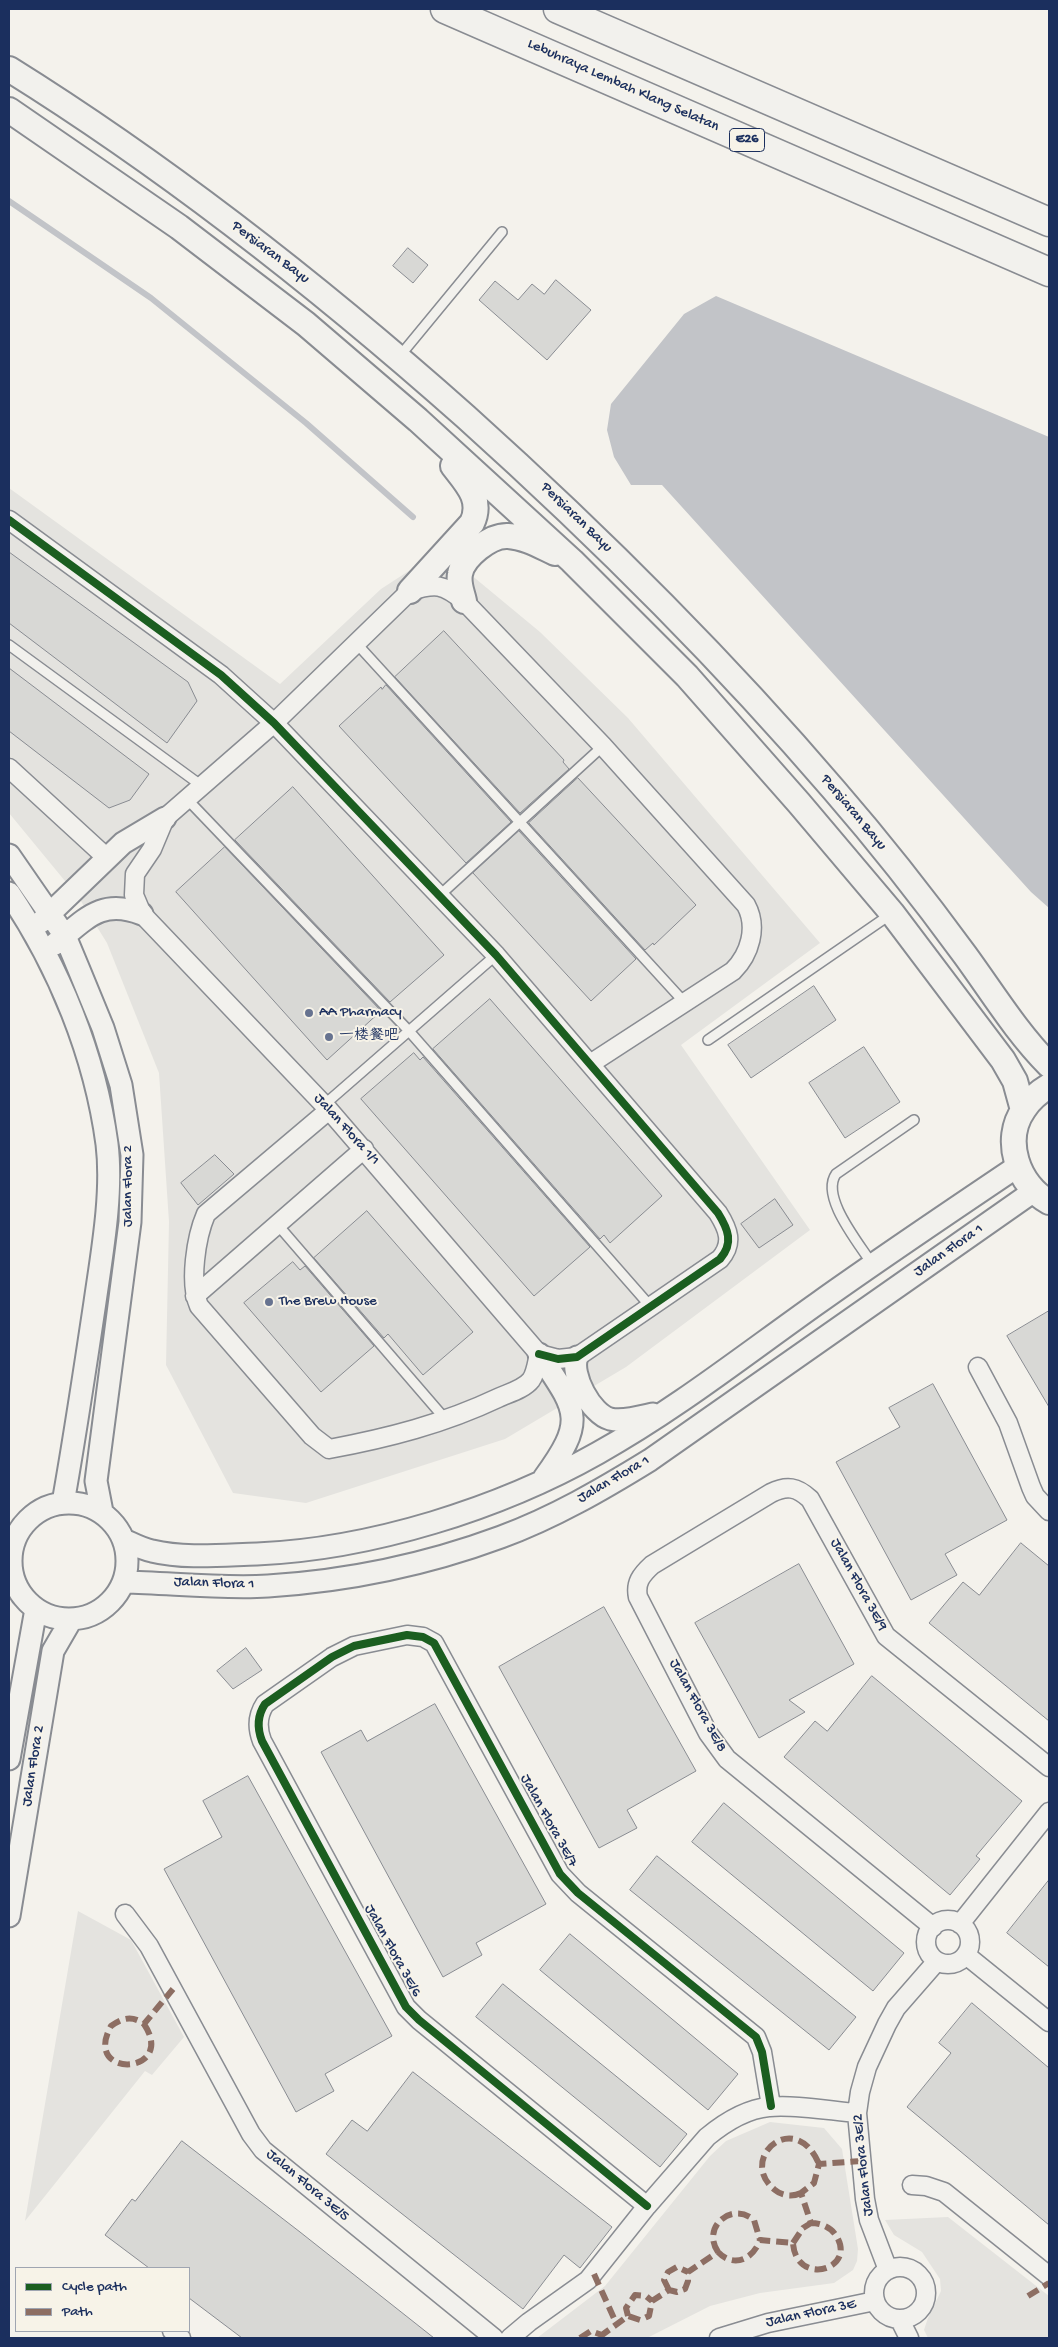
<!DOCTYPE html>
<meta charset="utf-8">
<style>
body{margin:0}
#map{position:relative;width:1058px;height:2347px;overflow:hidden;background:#f4f2ec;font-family:"Gochi Hand",sans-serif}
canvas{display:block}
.frame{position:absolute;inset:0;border:10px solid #1b2f5e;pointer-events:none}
.legend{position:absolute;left:15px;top:2267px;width:175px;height:65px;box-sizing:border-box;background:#f7f3e8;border:1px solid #9fa5b1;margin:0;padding:6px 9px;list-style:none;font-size:15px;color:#1b2f5e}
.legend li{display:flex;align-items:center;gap:10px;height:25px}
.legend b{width:25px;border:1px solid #9fa5b1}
</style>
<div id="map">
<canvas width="1058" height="2347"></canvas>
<div class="frame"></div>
<ul class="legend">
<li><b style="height:6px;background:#1b5e20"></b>Cycle path</li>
<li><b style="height:6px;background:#8d6e63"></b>Path</li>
</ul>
</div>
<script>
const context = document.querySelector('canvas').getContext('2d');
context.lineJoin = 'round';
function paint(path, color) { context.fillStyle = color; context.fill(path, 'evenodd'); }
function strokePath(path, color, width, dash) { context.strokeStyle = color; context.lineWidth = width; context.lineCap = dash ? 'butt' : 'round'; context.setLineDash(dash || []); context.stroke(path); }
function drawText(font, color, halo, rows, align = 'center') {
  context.font = font + ' "Gochi Hand","LXGW WenKai TC",sans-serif'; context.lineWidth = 4; context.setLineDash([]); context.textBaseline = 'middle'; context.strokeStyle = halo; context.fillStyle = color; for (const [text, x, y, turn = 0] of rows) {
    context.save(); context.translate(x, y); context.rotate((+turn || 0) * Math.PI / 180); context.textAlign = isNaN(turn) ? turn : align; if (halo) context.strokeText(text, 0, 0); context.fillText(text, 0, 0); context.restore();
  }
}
paint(new Path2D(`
 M 9,488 L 280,684 L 381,589 L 441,550 L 540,632 L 628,718 L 820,943 L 681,1045 L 810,1230 L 626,1367 L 505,1439 L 306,1503 L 233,1493 L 166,1365 L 169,1222 L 159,1073 L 107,943 L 79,898 L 9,813 Z
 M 78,1911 L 131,1940 L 184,2037 L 152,2075 L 145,2071 L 25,2221 Z
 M 770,2122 L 824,2128 L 842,2149 L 858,2249 L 857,2261 L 853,2270 L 834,2283 L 760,2293 L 710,2306 L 647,2338 L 537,2338 L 605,2286 L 710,2156 L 726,2141 Z
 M 948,2217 L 1049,2296 L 1049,2338 L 928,2338 L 924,2330 L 928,2318 L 941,2291 L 940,2279 L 922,2252 L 894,2235 L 885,2220 Z`), '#e4e3df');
paint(new Path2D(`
 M 716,296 L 1049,437 L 1049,908 L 1031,892 L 662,485 L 631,485 L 614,457 L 607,430 L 611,404 L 684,314 Z`), '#c2c4c8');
strokePath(new Path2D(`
 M 9,201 L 151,298 L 306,423 L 413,517`), '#c2c4c8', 6);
const building = new Path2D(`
 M 408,248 L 428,265 L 413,283 L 393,266 Z
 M 556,280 L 591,310 L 547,360 L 479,300 L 495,281 L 518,300 L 532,284 L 544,294 Z
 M 9,552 L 188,682 L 197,701 L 167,743 L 9,623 Z
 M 444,631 L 564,760 L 563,762 L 569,769 L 520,813 L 395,677 Z
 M 9,668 L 149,774 L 130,800 L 109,808 L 9,731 Z
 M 386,685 L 511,822 L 466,863 L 339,726 L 381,687 L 382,689 Z
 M 578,778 L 696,905 L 654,945 L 653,943 L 645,950 L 529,823 Z
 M 293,787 L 444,955 L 390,1002 L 235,840 Z
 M 519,831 L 636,959 L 591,1001 L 473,873 Z
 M 225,847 L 381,1011 L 327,1060 L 176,892 Z
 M 814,986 L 836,1020 L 751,1078 L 728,1045 Z
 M 490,999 L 662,1196 L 610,1243 L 604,1235 L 600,1239 L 433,1049 Z
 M 864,1047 L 900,1102 L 845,1138 L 809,1083 Z
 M 414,1053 L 420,1060 L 423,1057 L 590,1247 L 534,1296 L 361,1099 Z
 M 215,1155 L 234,1174 L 198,1205 L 181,1183 Z
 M 775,1199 L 793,1225 L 759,1248 L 741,1224 Z
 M 367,1211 L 473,1332 L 423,1375 L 388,1334 L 384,1338 L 314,1258 Z
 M 293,1262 L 300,1270 L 305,1266 L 374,1346 L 321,1392 L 244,1303 Z
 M 1049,1311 L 1049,1407 L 1007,1336 Z
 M 933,1384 L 1007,1520 L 945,1554 L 957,1575 L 911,1600 L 836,1462 L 900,1427 L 889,1408 Z
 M 1021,1543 L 1049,1566 L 1049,1721 L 929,1623 L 963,1582 L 979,1595 Z
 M 799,1564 L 854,1664 L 789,1700 L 805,1712 L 759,1738 L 695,1623 Z
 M 604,1607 L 696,1771 L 627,1810 L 637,1828 L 599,1848 L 499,1667 Z
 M 246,1648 L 262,1670 L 233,1689 L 217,1671 Z
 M 872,1676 L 1022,1801 L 976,1856 L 980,1859 L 950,1895 L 784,1757 L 815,1721 L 827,1731 Z
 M 435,1704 L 546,1904 L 476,1943 L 482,1955 L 443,1977 L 321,1752 L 361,1730 L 367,1741 Z
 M 248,1776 L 392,2036 L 325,2074 L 334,2091 L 296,2112 L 164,1869 L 222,1837 L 203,1801 Z
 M 724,1803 L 904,1953 L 873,1991 L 692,1842 Z
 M 657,1856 L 856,2017 L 829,2050 L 630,1890 Z
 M 1049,1880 L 1049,1967 L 1007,1933 Z
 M 570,1934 L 738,2074 L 708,2110 L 540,1970 Z
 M 503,1984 L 687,2134 L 660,2167 L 476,2017 Z
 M 972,2003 L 1049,2068 L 1049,2225 L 907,2107 L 951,2053 L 939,2043 Z
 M 413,2072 L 612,2227 L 580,2268 L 564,2255 L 523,2309 L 326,2154 L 352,2120 L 367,2131 Z
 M 182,2141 L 300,2232 L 434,2338 L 242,2338 L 189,2298 L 189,2268 L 149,2268 L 105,2235 L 132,2199 L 135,2201 Z`);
paint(building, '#d8d8d5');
strokePath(building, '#898c92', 1);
const service = new Path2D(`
 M 399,357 L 502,232
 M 357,644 L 685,1003
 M 9,645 L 202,786
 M 187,799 L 409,1031 L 651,1307
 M 440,895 L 603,746
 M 708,1040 L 891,914
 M 324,1105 L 496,955
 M 277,1224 L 446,1420
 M 872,1264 C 859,1243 820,1197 836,1174 L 914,1120`);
const minor = new Path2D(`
 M 9,520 L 221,675 L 274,723 L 496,955 L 718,1213 C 728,1229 734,1243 720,1259 L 577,1357 L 558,1359 L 539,1354
 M 9,768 L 107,858
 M 329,1110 L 206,1214 C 196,1237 189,1283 199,1306 L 312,1436 L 329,1449 C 388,1438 443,1424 498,1398 C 509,1393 524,1389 531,1380 C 536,1373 537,1362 539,1354
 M 195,1296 L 364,1149
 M 539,1354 L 329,1110 L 142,914 L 134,895 L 135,874 L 152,849 L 165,818 L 274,723 L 410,591 C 436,583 443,584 464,601 L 603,746 L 746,905 C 758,927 750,954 733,971 L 590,1064
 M 978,1367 L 1008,1423 L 1031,1487 L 1035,1496 L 1049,1511
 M 125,1914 L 149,1946 L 251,2134 L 263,2150 L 494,2338
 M926 1942a22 22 0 1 1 44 0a22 22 0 1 1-44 0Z
 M 960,1924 L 1049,1812
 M 933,1927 L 727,1759 L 708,1733 L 638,1597 C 635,1583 641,1575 652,1565 L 771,1493 C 787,1485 797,1487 810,1499 L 886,1636 L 1049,1767
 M 966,1955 L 1049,2022
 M 912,2185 L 926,2186 L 944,2192 L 1049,2276
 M 647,2206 L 419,2020 L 406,2007 L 262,1741 C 257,1728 257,1716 265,1704 L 332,1657 L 354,1646 L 407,1635 L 423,1637 L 434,1643 L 560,1874 L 578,1893 L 756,2037 L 762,2052 L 771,2106
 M874 2293a26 26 0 1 1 52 0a26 26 0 1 1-52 0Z
 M 888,2270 L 869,2220 L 865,2199 L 857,2113 L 860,2092 L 867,2067 L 887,2024 L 896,2008 L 937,1961
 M 900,2320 L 909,2338
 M 172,2331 L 181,2338
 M 510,2338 L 529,2322 L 588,2280 L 647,2206 L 707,2137 C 724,2123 746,2109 769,2107 C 792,2104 832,2111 857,2113
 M 719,2338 L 768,2323 L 875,2301`);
const tertiary = new Path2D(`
 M 9,855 L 65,936 L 80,972 L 103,1028 L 121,1085 L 132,1155 L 130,1222 L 96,1481 L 102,1512
 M 9,893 C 59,967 95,1055 107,1144 C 113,1193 102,1253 95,1302 C 85,1369 75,1436 63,1503
 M 41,922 L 123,843 L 165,818
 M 55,944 C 86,919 101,898 142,914
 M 539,1354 C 577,1411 587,1419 544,1478
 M 577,1357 C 570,1374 591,1414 610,1419 C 623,1422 640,1417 653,1414
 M11 1561a58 58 0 1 1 116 0a58 58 0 1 1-116 0Z
 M 124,1540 C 133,1544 142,1549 152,1551 C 185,1559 223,1555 257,1554 C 371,1549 499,1509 598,1453 C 675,1410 746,1354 818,1303 C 884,1256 951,1211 1018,1166
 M 124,1582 C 171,1583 222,1589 268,1586 C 347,1581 428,1564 501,1537 C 553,1518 603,1489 650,1460 L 1034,1191
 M 9,1759 L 36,1609
 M 9,1916 L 53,1651 L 71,1620`);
const secondary = new Path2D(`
 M 9,69 C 171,170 323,290 466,417 C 596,534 720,657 834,790 C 880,843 924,899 965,955 C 992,992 1017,1033 1049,1065
 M 9,110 L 179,227 L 306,324 L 418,420 L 572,561 L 687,676 L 799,803 L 892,913 L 1003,1060 L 1015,1081 L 1023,1110
 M 410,591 L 472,523 C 483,500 467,484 453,466
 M 464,601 C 462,592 458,584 460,574 C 463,557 490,535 508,536 C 525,537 540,546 555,553
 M 1049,1086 C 1039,1092 1031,1098 1024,1109 C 1002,1140 1018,1185 1049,1202`);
const motorway = new Path2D(`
 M 445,9 L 1049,272
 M 558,9 L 1049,222`);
strokePath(service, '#898c92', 12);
strokePath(minor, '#898c92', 21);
strokePath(tertiary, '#898c92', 25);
strokePath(secondary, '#898c92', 28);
strokePath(motorway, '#898c92', 31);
strokePath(service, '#f2f1ed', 9);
strokePath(minor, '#f2f1ed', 18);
strokePath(tertiary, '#f2f1ed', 21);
strokePath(secondary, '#f2f1ed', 24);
strokePath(motorway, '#f2f1ed', 28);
strokePath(new Path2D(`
 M 144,2024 C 178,2075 81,2080 111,2026 C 122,2018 132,2015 144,2024 L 173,1989
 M 801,2193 C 793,2197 782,2196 775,2190 C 736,2159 795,2107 819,2164
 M 793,2243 L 803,2228 L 811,2223
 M 718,2252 C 701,2227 732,2201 754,2220 L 760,2240
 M 594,2274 L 617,2325
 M 669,2290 L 664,2280 L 668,2272 L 677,2267 L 688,2272
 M 1028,2296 L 1049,2283
 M 628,2316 L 626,2308 L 635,2295 L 646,2296 L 652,2301
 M 580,2338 L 591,2331 L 602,2335
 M 601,2338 L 602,2335 L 628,2316 L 640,2320 L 649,2316 L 652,2301 L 669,2290 L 677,2292 L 685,2289 L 688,2281 L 688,2272 L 718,2252 C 733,2268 753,2260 760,2240 L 793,2243 C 796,2288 860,2269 835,2234 C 830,2227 820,2223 811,2223 L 801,2193 L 814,2183 L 819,2164 L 861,2161`), '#8d6e63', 6, [12, 6]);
strokePath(new Path2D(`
 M 9,520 L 221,675 L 274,723 L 496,955 L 718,1213 C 728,1229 734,1243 720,1259 L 577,1357 L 558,1359 L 539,1354
 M 647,2206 L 419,2020 L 406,2007 L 262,1741 C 257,1728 257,1716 265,1704 L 332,1657 L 354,1646 L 407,1635 L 423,1637 L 434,1643 L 560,1874 L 578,1893 L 756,2037 L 762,2052 L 771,2106`), '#1b5e20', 8);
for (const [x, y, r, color] of [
 [309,1013,5,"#677390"],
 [329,1037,5,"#677390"],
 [269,1302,5,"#677390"]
]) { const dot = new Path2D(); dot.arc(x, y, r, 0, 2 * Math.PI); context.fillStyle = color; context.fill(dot); strokePath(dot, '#f7f3e8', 2); }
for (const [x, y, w] of [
 [747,140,35]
]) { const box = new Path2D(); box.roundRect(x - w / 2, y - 11.5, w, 23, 4); context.fillStyle = '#f7f3e8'; context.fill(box); strokePath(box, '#1b2f5e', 1); }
drawText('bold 14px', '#1b2f5e', null, [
 ["E26",747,140]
]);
drawText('15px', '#1b2f5e', '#f7f3e8', [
 ["Lebuhraya Lembah Klang Selatan",623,86,24],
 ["Persiaran Bayu",270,253,37],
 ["Persiaran Bayu",576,518,44],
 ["Persiaran Bayu",853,813,50],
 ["Jalan Flora 1/1",346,1130,48],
 ["Jalan Flora 2",129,1186,-90],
 ["Jalan Flora 1",949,1251,-35],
 ["Jalan Flora 1",614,1480,-30],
 ["Jalan Flora 1",214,1584,2],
 ["Jalan Flora 3E/9",858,1585,61],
 ["Jalan Flora 3E/8",697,1706,61],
 ["Jalan Flora 2",34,1766,-81],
 ["Jalan Flora 3E/7",548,1821,61],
 ["Jalan Flora 3E/6",392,1951,61],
 ["Jalan Flora 3E/2",864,2165,-96],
 ["Jalan Flora 3E/5",307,2186,40],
 ["Jalan Flora 3E",811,2314,-12]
]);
drawText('15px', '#1b2f5e', '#f7f3e8', [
 ["AA Pharmacy",319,1013],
 ["一楼餐吧",339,1037],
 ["The Brew House",279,1302]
], 'left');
</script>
